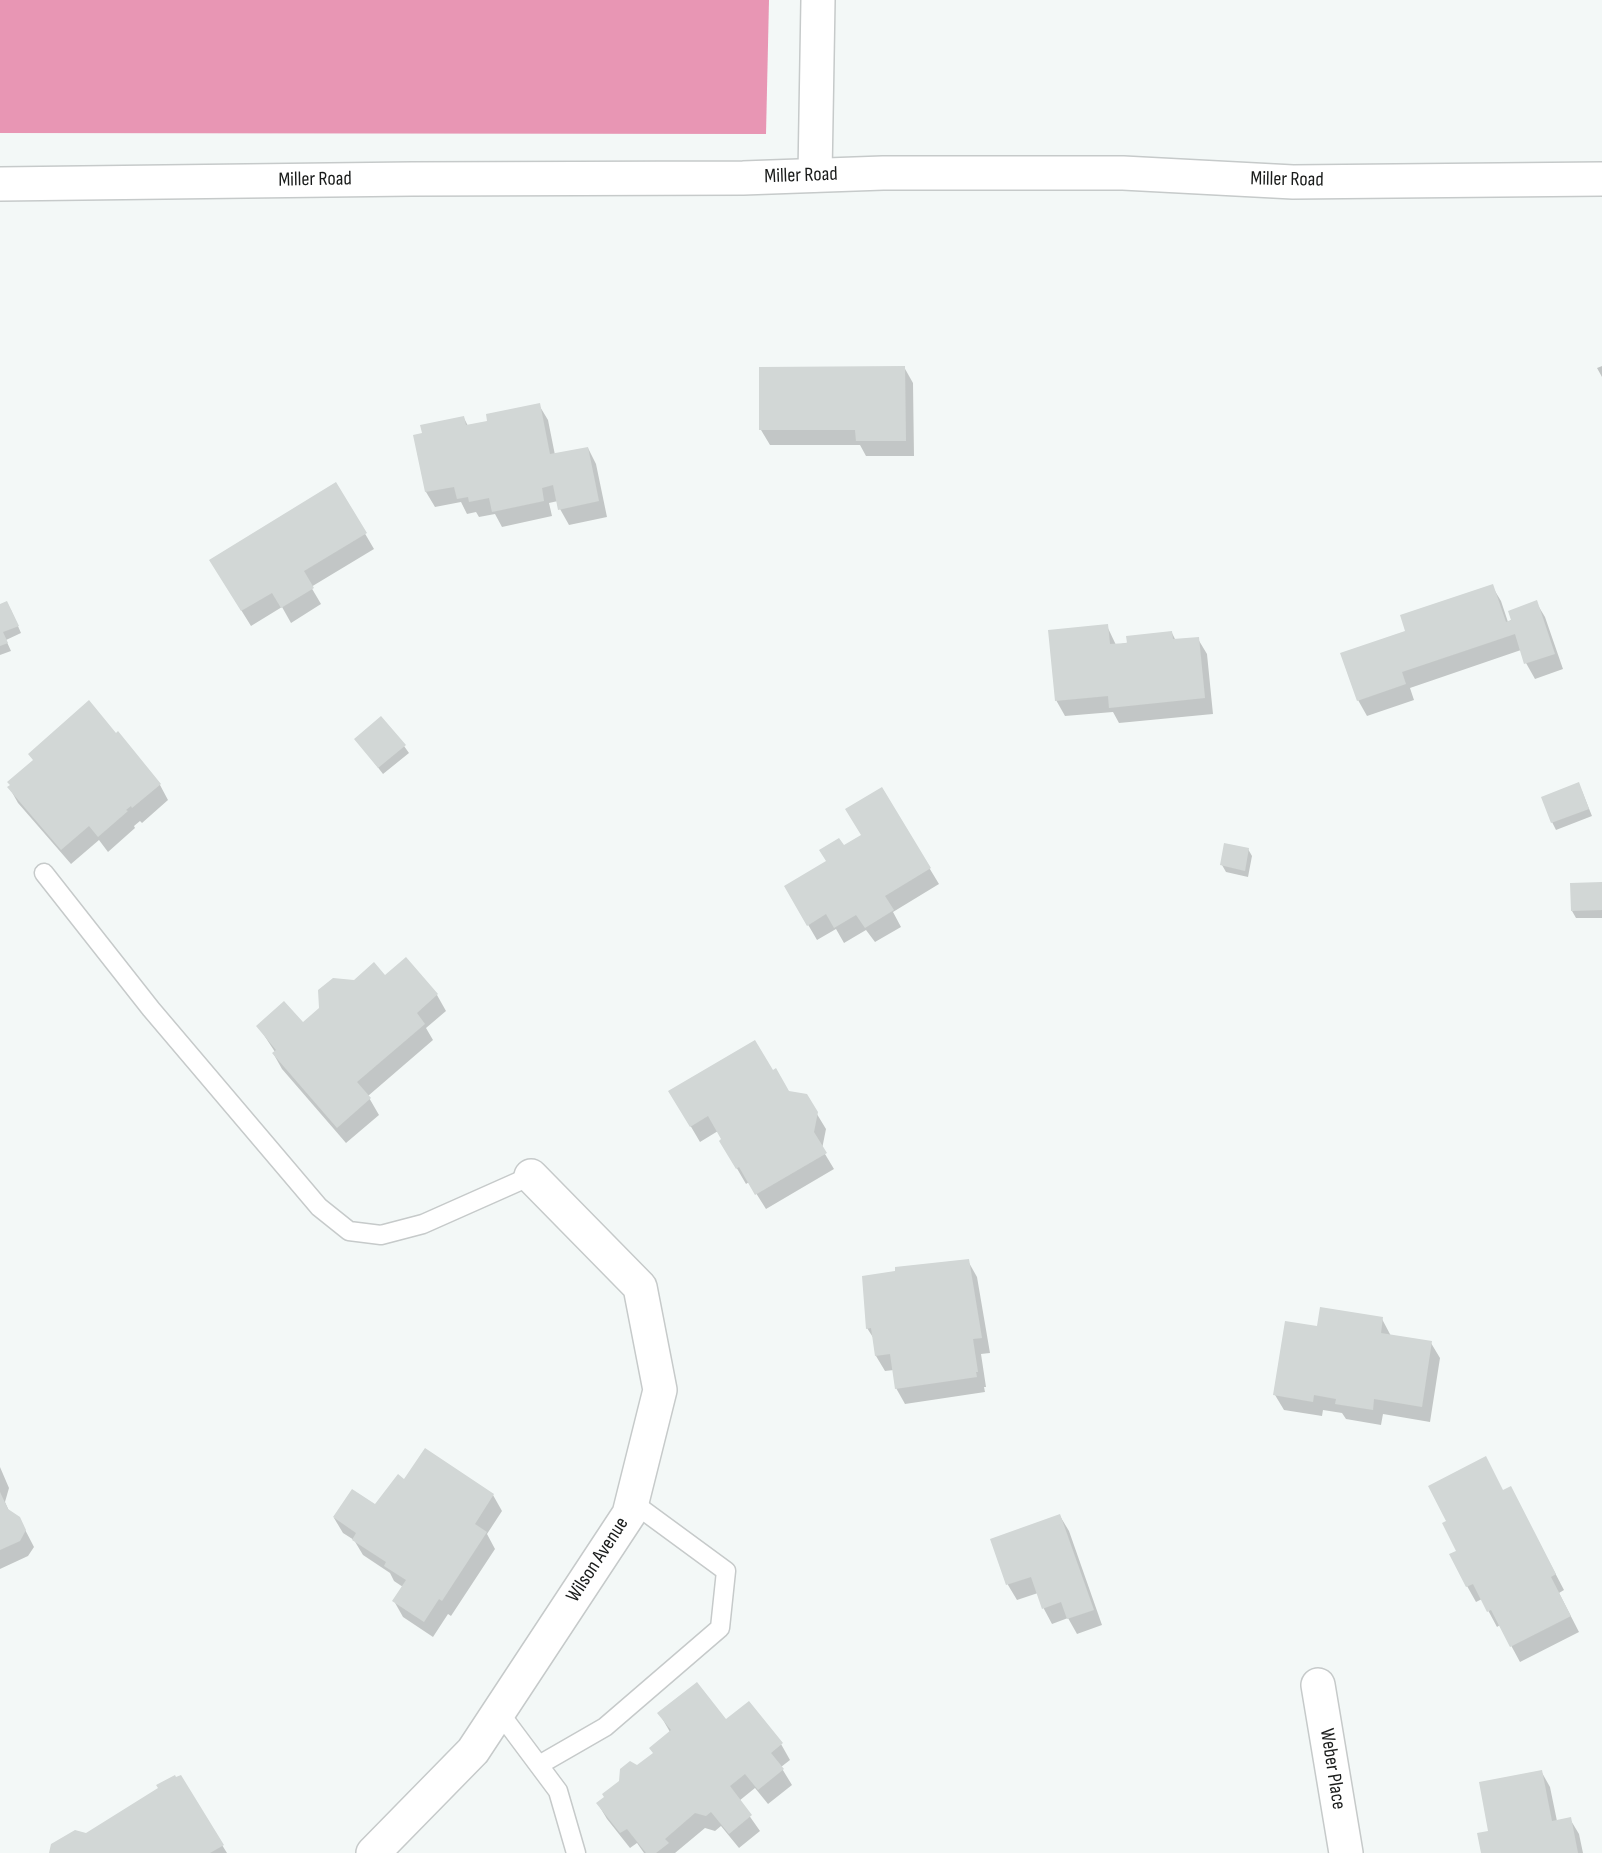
<!DOCTYPE html>
<style>
body{margin:0}
canvas{display:block;background:#f3f8f7}
</style>
<canvas width="1602" height="1853"></canvas>
<script>
const context = document.querySelector('canvas').getContext('2d');
context.lineJoin = 'round';
function paint(path, color) { context.fillStyle = color; context.fill(path, 'evenodd'); }
function strokePath(path, color, width, dash) { context.strokeStyle = color; context.lineWidth = width; context.lineCap = dash ? 'butt' : 'round'; context.setLineDash(dash || []); context.stroke(path); }
function drawText(font, color, halo, rows, align = 'center') {
  context.font = font + ' "Sofia Sans Condensed",sans-serif'; context.lineWidth = 4.5; context.setLineDash([]); context.textBaseline = 'middle'; context.strokeStyle = halo; context.fillStyle = color; for (const [text, x, y, turn = 0] of rows) {
    context.save(); context.translate(x, y); context.rotate((+turn || 0) * Math.PI / 180); context.textAlign = isNaN(turn) ? turn : align; if (halo) context.strokeText(text, 0, 0); context.fillText(text, 0, 0); context.restore();
  }
}
paint(new Path2D(`
 M 0,0 L 769,0 L 766,134 L 0,133 Z`), '#e896b4');
paint(new Path2D(`
 M 1602,366 L 1602,377 L 1597,368 Z
 M 904,367 L 913,383 L 914,456 L 866,456 L 860,445 L 770,445 L 761,430 Z
 M 539,405 L 548,420 L 555,455 L 588,448 L 596,464 L 607,517 L 569,525 L 560,509 L 558,501 L 549,503 L 552,516 L 502,527 L 495,514 L 479,517 L 476,512 L 467,514 L 461,502 L 435,507 L 426,492 L 415,437 L 464,418 L 468,426 L 489,422 Z
 M 336,484 L 374,549 L 311,587 L 321,604 L 291,623 L 282,607 L 251,626 L 220,576 Z
 M 1492,586 L 1501,601 L 1508,622 L 1536,602 L 1545,617 L 1563,669 L 1535,679 L 1526,663 L 1521,650 L 1410,688 L 1414,700 L 1367,716 L 1358,700 L 1407,632 Z
 M 0,606 L 11,610 L 21,633 L 6,640 L 11,651 L 0,655 Z
 M 1107,626 L 1116,645 L 1172,633 L 1176,641 L 1198,639 L 1207,654 L 1213,714 L 1119,723 L 1113,712 L 1065,716 L 1056,700 Z
 M 116,735 L 160,785 L 168,800 L 142,823 L 140,821 L 134,826 L 135,828 L 108,852 L 99,840 L 71,864 L 18,803 L 9,787 Z
 M 356,739 L 404,746 L 409,753 L 383,774 Z
 M 882,790 L 939,884 L 893,912 L 901,927 L 875,942 L 866,930 L 844,943 L 836,929 L 817,940 L 786,887 L 828,862 L 843,847 L 863,836 Z
 M 1582,791 L 1592,816 L 1556,830 L 1552,822 Z
 M 1248,849 L 1252,856 L 1248,877 L 1226,872 L 1222,865 Z
 M 1602,884 L 1602,918 L 1576,918 L 1572,911 Z
 M 406,959 L 437,995 L 446,1011 L 426,1028 L 433,1040 L 368,1096 L 379,1115 L 346,1143 L 282,1069 L 273,1053 L 275,1052 L 258,1026 L 302,1024 L 355,981 L 385,978 Z
 M 772,1072 L 788,1092 L 806,1096 L 826,1129 L 822,1149 L 834,1169 L 766,1209 L 749,1182 L 746,1184 L 721,1141 L 723,1140 L 718,1131 L 700,1142 L 670,1091 Z
 M 968,1261 L 977,1277 L 990,1353 L 981,1354 L 986,1387 L 984,1387 L 985,1392 L 905,1404 L 896,1388 L 894,1370 L 885,1371 L 876,1356 L 874,1339 L 867,1328 L 897,1273 Z
 M 1382,1319 L 1391,1336 L 1431,1343 L 1440,1358 L 1430,1422 L 1383,1414 L 1381,1425 L 1346,1419 L 1342,1413 L 1323,1410 L 1322,1416 L 1284,1410 L 1275,1395 L 1318,1328 Z
 M 425,1451 L 493,1495 L 502,1511 L 487,1534 L 495,1549 L 451,1616 L 448,1614 L 433,1637 L 403,1617 L 394,1601 L 403,1587 L 394,1581 L 390,1573 L 363,1555 L 354,1540 L 343,1533 L 334,1518 L 375,1506 L 404,1482 Z
 M 0,1467 L 9,1488 L 5,1502 L 10,1513 L 19,1518 L 34,1547 L 28,1556 L 0,1569 Z
 M 1503,1492 L 1519,1504 L 1564,1590 L 1559,1593 L 1579,1632 L 1520,1662 L 1500,1625 L 1497,1627 L 1482,1599 L 1476,1602 L 1467,1586 L 1458,1551 Z
 M 1060,1516 L 1069,1531 L 1102,1625 L 1077,1634 L 1068,1618 L 1052,1624 L 1044,1609 L 1038,1593 L 1017,1600 L 1008,1585 L 992,1540 Z
 M 659,1713 L 726,1721 L 781,1744 L 790,1760 L 781,1767 L 792,1785 L 768,1804 L 755,1788 L 739,1801 L 760,1831 L 739,1848 L 721,1826 L 715,1831 L 705,1828 L 675,1853 L 644,1853 L 637,1843 L 630,1848 L 607,1819 L 598,1804 L 654,1754 L 670,1732 Z
 M 1541,1771 L 1550,1787 L 1557,1821 L 1570,1819 L 1579,1834 L 1583,1853 L 1483,1853 L 1490,1832 Z
 M 180,1777 L 227,1853 L 51,1853 L 87,1834 Z`), '#0003');
paint(new Path2D(`
 M 905,366 L 906,441 L 856,441 L 855,430 L 759,430 L 759,367 Z
 M 540,403 L 550,454 L 588,447 L 599,501 L 558,510 L 553,485 L 542,488 L 544,501 L 492,512 L 489,498 L 469,502 L 468,497 L 457,499 L 454,487 L 425,492 L 413,435 L 422,433 L 420,425 L 464,416 L 466,425 L 487,421 L 486,414 Z
 M 336,482 L 367,533 L 304,571 L 314,588 L 281,608 L 272,593 L 241,611 L 209,560 Z
 M 1493,584 L 1506,622 L 1511,620 L 1508,611 L 1537,600 L 1555,654 L 1524,664 L 1515,634 L 1402,672 L 1406,684 L 1357,701 L 1340,653 L 1405,631 L 1400,615 Z
 M 7,601 L 19,626 L 3,632 L 8,643 L 0,646 L 0,604 Z
 M 1108,624 L 1110,644 L 1127,643 L 1126,636 L 1172,631 L 1173,639 L 1199,637 L 1205,698 L 1109,708 L 1108,696 L 1055,701 L 1048,630 Z
 M 89,700 L 116,733 L 118,731 L 161,784 L 132,808 L 131,806 L 126,810 L 128,811 L 98,837 L 89,826 L 61,850 L 7,787 L 10,785 L 7,782 L 33,760 L 28,754 Z
 M 381,716 L 406,745 L 378,768 L 354,739 Z
 M 1579,782 L 1589,809 L 1551,823 L 1541,797 Z
 M 882,787 L 931,868 L 885,896 L 894,910 L 865,928 L 856,915 L 834,928 L 826,914 L 807,926 L 784,886 L 826,861 L 819,850 L 839,838 L 844,845 L 861,835 L 845,809 Z
 M 1224,843 L 1249,848 L 1245,871 L 1220,865 Z
 M 1602,882 L 1602,910 L 1571,911 L 1570,883 Z
 M 406,957 L 438,994 L 417,1013 L 425,1024 L 357,1082 L 371,1098 L 337,1128 L 272,1053 L 276,1050 L 256,1026 L 284,1001 L 303,1022 L 319,1008 L 318,990 L 333,978 L 354,980 L 374,962 L 385,975 Z
 M 755,1040 L 773,1070 L 776,1068 L 789,1091 L 807,1094 L 818,1112 L 814,1132 L 827,1153 L 755,1195 L 739,1167 L 736,1169 L 719,1141 L 721,1139 L 708,1116 L 690,1127 L 668,1091 Z
 M 969,1259 L 982,1338 L 973,1339 L 978,1372 L 976,1372 L 977,1377 L 895,1389 L 890,1354 L 875,1356 L 871,1328 L 866,1329 L 862,1276 L 895,1271 L 895,1267 Z
 M 1320,1307 L 1383,1317 L 1381,1333 L 1432,1341 L 1422,1407 L 1374,1399 L 1373,1410 L 1335,1404 L 1336,1399 L 1314,1395 L 1313,1402 L 1273,1395 L 1285,1321 L 1317,1326 Z
 M 425,1448 L 494,1494 L 475,1524 L 487,1532 L 442,1601 L 439,1599 L 424,1622 L 392,1601 L 406,1580 L 384,1566 L 386,1562 L 352,1540 L 356,1533 L 333,1517 L 352,1489 L 375,1504 L 398,1474 L 404,1479 Z
 M 1486,1456 L 1503,1490 L 1511,1486 L 1556,1574 L 1551,1577 L 1571,1616 L 1510,1647 L 1491,1610 L 1487,1612 L 1473,1584 L 1466,1587 L 1449,1554 L 1456,1551 L 1442,1523 L 1446,1521 L 1428,1486 Z
 M 0,1492 L 8,1509 L 20,1517 L 26,1530 L 20,1541 L 0,1550 Z
 M 1060,1514 L 1094,1610 L 1067,1619 L 1061,1602 L 1042,1609 L 1031,1577 L 1006,1585 L 990,1539 Z
 M 697,1682 L 726,1719 L 749,1701 L 783,1743 L 771,1753 L 784,1769 L 758,1790 L 745,1774 L 730,1786 L 752,1815 L 729,1834 L 711,1812 L 706,1816 L 695,1813 L 665,1839 L 669,1843 L 656,1853 L 646,1853 L 627,1829 L 620,1833 L 596,1803 L 604,1797 L 602,1794 L 619,1781 L 620,1769 L 630,1761 L 637,1765 L 653,1753 L 649,1748 L 671,1730 L 657,1713 Z
 M 1542,1770 L 1552,1821 L 1571,1817 L 1578,1853 L 1481,1853 L 1477,1833 L 1488,1831 L 1479,1782 Z
 M 175,1775 L 176,1777 L 181,1775 L 224,1845 L 210,1853 L 49,1853 L 51,1844 L 75,1830 L 86,1833 L 158,1788 L 156,1785 Z`), '#d2d7d6');
const service = new Path2D(`
 M 44,873 L 151,1009 L 319,1207 L 349,1231 L 381,1235 L 423,1224 L 531,1176
 M 499,1712 L 558,1791 L 576,1853
 M 539,1765 L 605,1727 L 720,1628 L 726,1571 L 632,1502`);
const minor = new Path2D(`
 M 815,175 L 818,0
 M 1318,1685 L 1346,1853
 M 373,1853 L 473,1751 L 629,1514 L 660,1390 L 640,1287 L 531,1176`);
const tertiary = new Path2D(`
 M 0,184 L 412,179 L 743,178 L 883,173 L 1123,173 L 1293,182 L 1602,179`);
strokePath(service, '#c6caca', 21);
strokePath(minor, '#c6caca', 36);
strokePath(tertiary, '#c6caca', 36);
strokePath(service, '#fff', 18);
strokePath(minor, '#fff', 33);
strokePath(tertiary, '#fff', 33);
drawText('20px', '#191b1a', '#fff', [
 ["Miller Road",801,176,-2],
 ["Miller Road",315,180,-1],
 ["Miller Road",1287,180,1],
 ["Wilson Avenue",598,1560,-57],
 ["Weber Place",1332,1769,81]
]);
</script>
